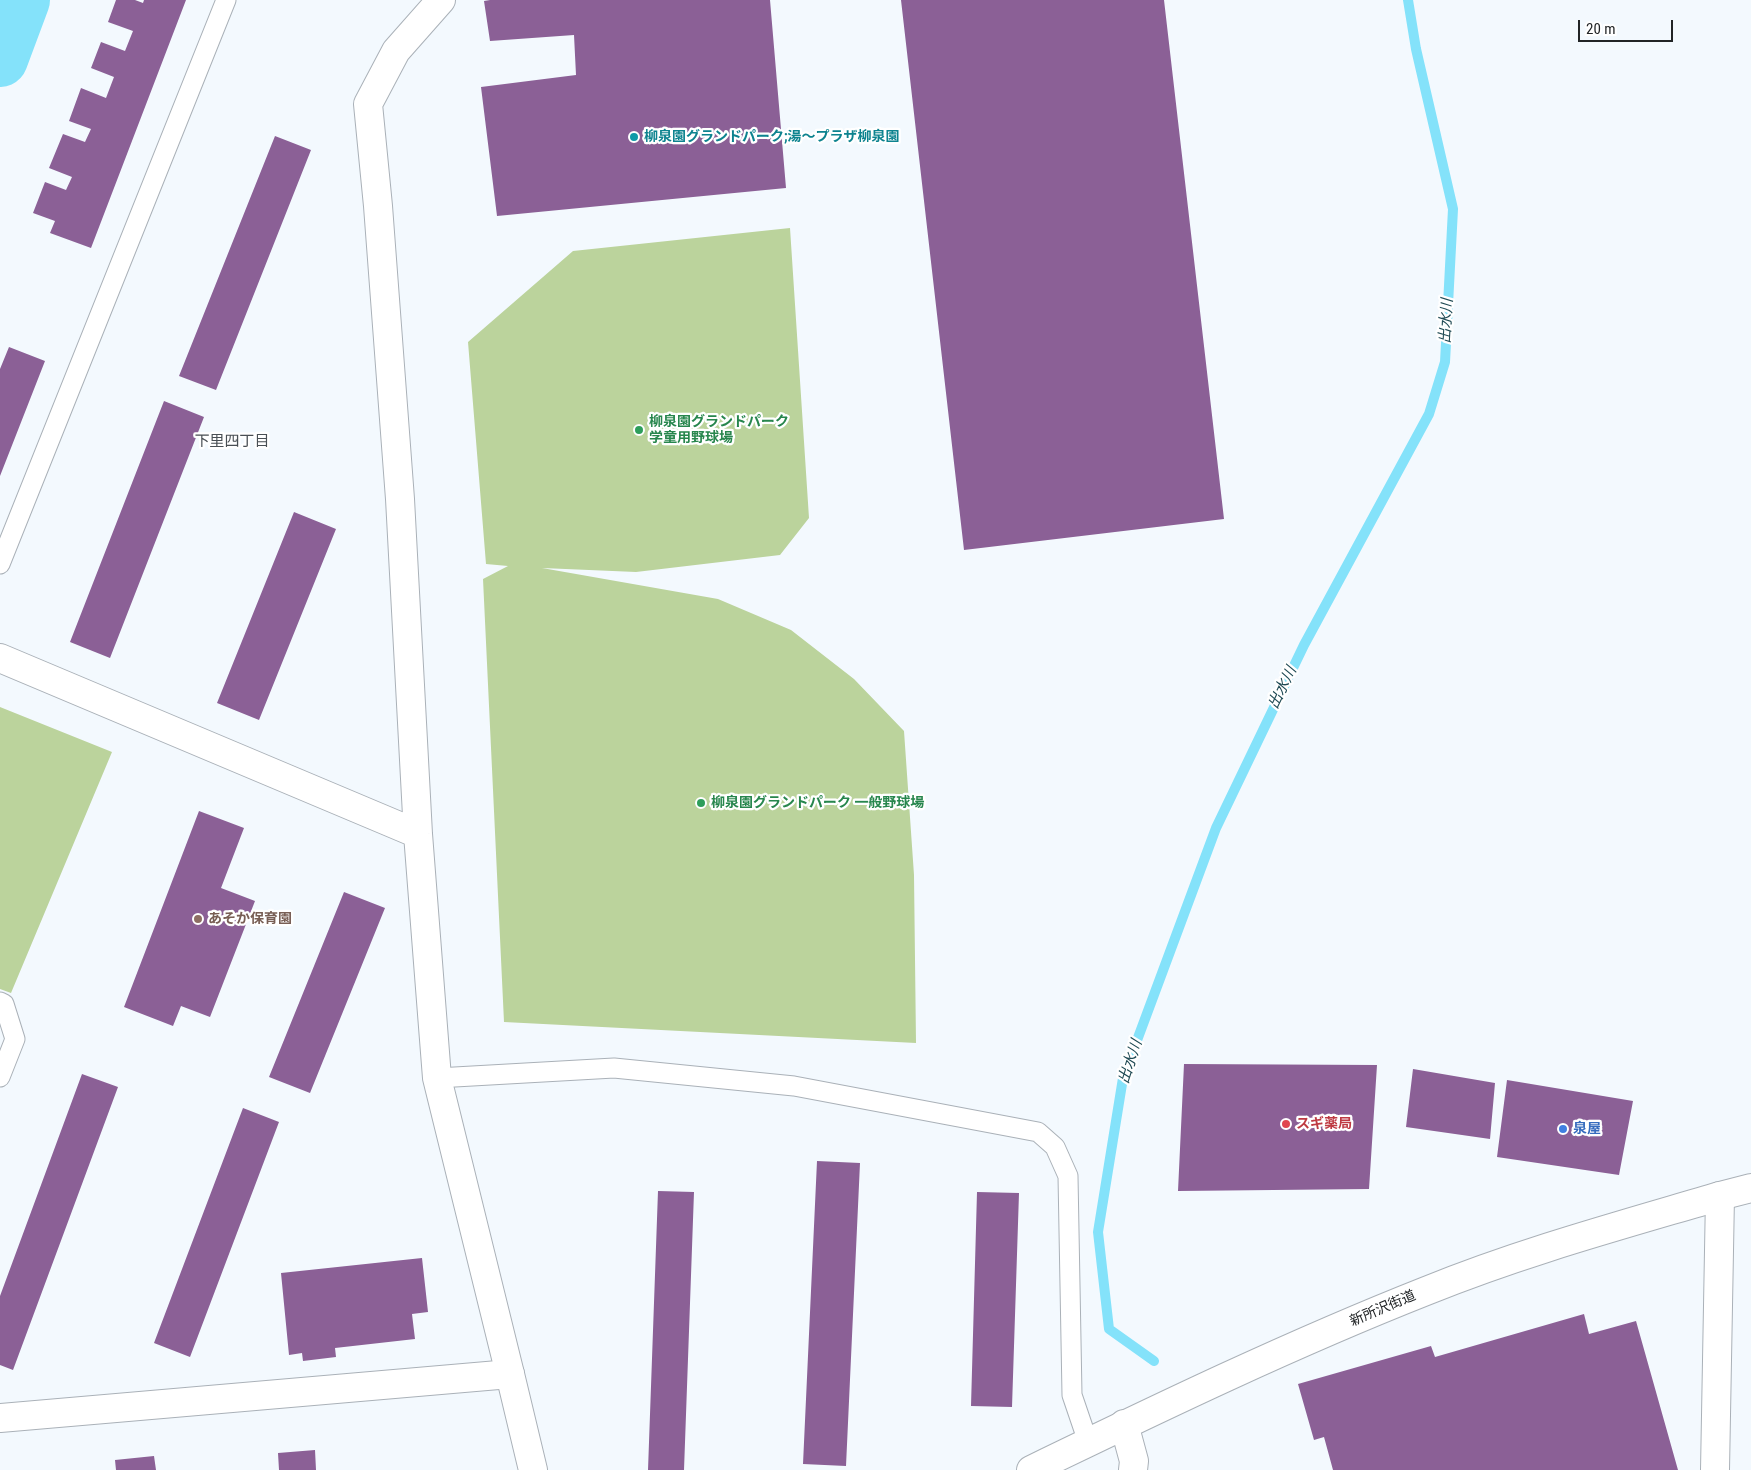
<!DOCTYPE html>
<meta charset="utf-8">
<style>
body{margin:0}
#map{position:relative;width:1751px;height:1470px;overflow:hidden;background:#f3f9fe;font-family:"Roboto Condensed",sans-serif}
canvas{display:block}
.scale{position:absolute;left:1578px;top:20px;width:95px;height:22px;box-sizing:border-box;border:2px solid #212426;border-top:0;padding-left:6px;font-size:15px;line-height:18px;white-space:nowrap;color:#212426;-webkit-text-stroke:4px #fff;paint-order:stroke}
</style>
<div id="map">
<canvas width="1751" height="1470"></canvas>
<div class="scale">20 m</div>
</div>
<script>
const context = document.querySelector('canvas').getContext('2d');
context.lineJoin = 'round';
function paint(path, color) { context.fillStyle = color; context.fill(path, 'evenodd'); }
function strokePath(path, color, width, dash) { context.strokeStyle = color; context.lineWidth = width; context.lineCap = dash ? 'butt' : 'round'; context.setLineDash(dash || []); context.stroke(path); }
function drawText(font, color, halo, rows, align = 'center') {
  context.font = font + ' "Roboto Condensed","Noto Sans JP",sans-serif'; context.lineWidth = 4.5; context.setLineDash([]); context.textBaseline = 'middle'; context.strokeStyle = halo; context.fillStyle = color; for (const [text, x, y, turn = 0] of rows) {
    context.save(); context.translate(x, y); context.rotate((+turn || 0) * Math.PI / 180); context.textAlign = isNaN(turn) ? turn : align; if (halo) context.strokeText(text, 0, 0); context.fillText(text, 0, 0); context.restore();
  }
}
paint(new Path2D(`
 M 790,228 L 809,518 L 780,555 L 636,572 L 542,568 L 718,599 L 791,630 L 854,679 L 904,731 L 914,875 L 916,1043 L 504,1022 L 483,579 L 508,566 L 486,564 L 468,342 L 573,251 Z
 M 0,707 L 112,752 L 11,993 L 0,989 Z`), '#bbd39c');
strokePath(new Path2D(`
 M 1154,1361 L 1109,1329 L 1098,1232 L 1123,1078 L 1216,828 L 1304,645 L 1429,414 L 1445,362 L 1453,209 L 1416,49 L 1408,0`), '#84e2fa', 10);
strokePath(new Path2D(`
 M 0,59 L 22,0`), '#84e2fa', 56);
paint(new Path2D(`
 M 116,0 L 135,0 L 143,3 L 144,0 L 186,0 L 91,248 L 50,233 L 55,221 L 33,213 L 45,182 L 66,190 L 72,177 L 49,168 L 63,134 L 85,142 L 91,129 L 69,121 L 81,88 L 106,98 L 114,77 L 91,68 L 101,42 L 125,51 L 133,31 L 108,22 Z
 M 490,0 L 770,0 L 786,188 L 497,216 L 481,87 L 576,75 L 574,35 L 490,41 L 484,1 Z
 M 901,0 L 1164,0 L 1224,519 L 964,550 Z
 M 275,136 L 311,150 L 216,390 L 179,376 Z
 M 9,347 L 45,361 L 0,476 L 0,369 Z
 M 164,401 L 204,417 L 110,658 L 70,642 Z
 M 294,512 L 336,529 L 259,720 L 217,703 Z
 M 199,811 L 244,828 L 221,888 L 255,901 L 210,1017 L 181,1006 L 173,1026 L 124,1007 Z
 M 344,892 L 385,908 L 310,1093 L 269,1077 Z
 M 1184,1064 L 1377,1065 L 1369,1189 L 1178,1191 Z
 M 1413,1069 L 1495,1083 L 1490,1139 L 1406,1127 Z
 M 82,1074 L 118,1087 L 13,1370 L 0,1365 L 0,1296 Z
 M 1507,1080 L 1633,1101 L 1619,1175 L 1497,1157 Z
 M 243,1108 L 279,1122 L 190,1357 L 154,1343 Z
 M 817,1161 L 860,1163 L 846,1466 L 803,1464 Z
 M 658,1191 L 694,1192 L 684,1470 L 648,1470 Z
 M 977,1192 L 1019,1193 L 1012,1407 L 971,1406 Z
 M 422,1258 L 428,1312 L 412,1314 L 415,1339 L 335,1348 L 336,1357 L 303,1361 L 302,1353 L 289,1355 L 281,1273 Z
 M 1584,1314 L 1589,1334 L 1636,1321 L 1678,1470 L 1333,1470 L 1324,1437 L 1314,1440 L 1298,1384 L 1431,1346 L 1435,1357 Z
 M 315,1450 L 316,1470 L 279,1470 L 278,1453 Z
 M 154,1456 L 156,1470 L 116,1470 L 115,1460 Z`), '#8b6096');
const service = new Path2D(`
 M 0,564 L 226,0
 M 0,1002 L 4,1004 L 15,1039 L 0,1077
 M 437,1078 L 614,1068 L 794,1086 L 1038,1132 L 1055,1147 L 1068,1176 L 1072,1395 L 1088,1442`);
const minor = new Path2D(`
 M 0,1418 L 510,1374
 M 1124,1424 L 1134,1461 L 1133,1470
 M 1715,1470 L 1720,1196`);
const tertiary = new Path2D(`
 M 441,0 L 396,51 L 368,104 L 378,206 L 400,499 L 418,834 L 437,1078 L 510,1374 L 533,1470
 M 0,658 L 418,834
 M 1031,1470 C 1161,1407 1292,1344 1426,1291 C 1522,1252 1622,1225 1720,1196 L 1751,1188`);
strokePath(service, '#aab1b8', 21);
strokePath(minor, '#aab1b8', 30);
strokePath(tertiary, '#aab1b8', 30);
strokePath(service, '#fff', 19);
strokePath(minor, '#fff', 28);
strokePath(tertiary, '#fff', 28);
for (const [x, y, r, color] of [
 [634,137,5,"#0f9aa8"],
 [639,430,5,"#2e9e5b"],
 [701,803,5,"#2e9e5b"],
 [198,919,5,"#8d6e63"],
 [1286,1124,5,"#e0444e"],
 [1563,1129,5,"#3f7fe0"]
]) { const dot = new Path2D(); dot.arc(x, y, r, 0, 2 * Math.PI); context.fillStyle = color; context.fill(dot); strokePath(dot, '#fff', 2); }
drawText('bold 14px', '#0d838f', '#fff', [
 ["柳泉園グランドパーク;湯〜プラザ柳泉園",644,137]
], 'left');
drawText('bold 14px', '#27864d', '#fff', [
 ["柳泉園グランドパーク",649,422],
 ["学童用野球場",649,438],
 ["柳泉園グランドパーク 一般野球場",711,803]
], 'left');
drawText('bold 14px', '#785e54', '#fff', [
 ["あそか保育園",208,919]
], 'left');
drawText('bold 14px', '#be3a42', '#fff', [
 ["スギ薬局",1296,1124]
], 'left');
drawText('bold 14px', '#366cbe', '#fff', [
 ["泉屋",1573,1129]
], 'left');
drawText('14px', '#212426', '#fff', [
 ["新所沢街道",1383,1309,-23]
]);
drawText('italic 15px', '#1f4a54', '#fff', [
 ["出水川",1447,321,-87],
 ["出水川",1283,688,-64],
 ["出水川",1131,1062,-72]
]);
drawText('15px', '#494f54', '#fff', [
 ["下里四丁目",232,442]
]);
</script>
